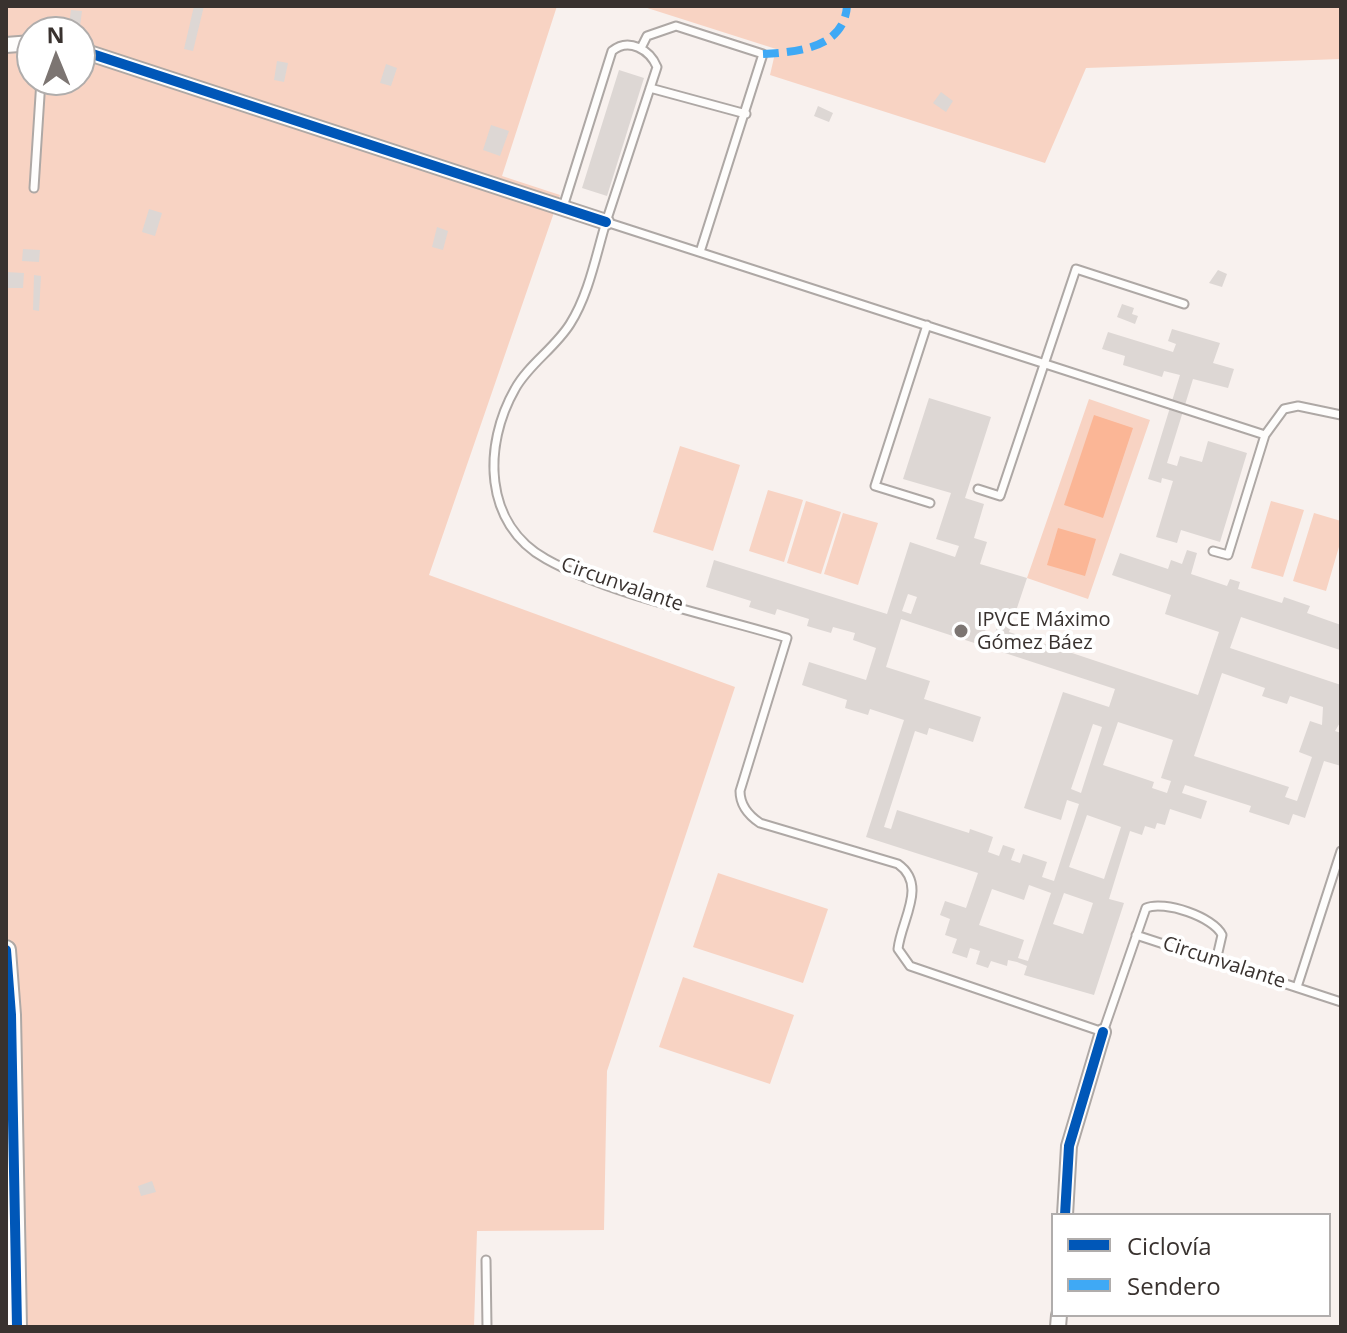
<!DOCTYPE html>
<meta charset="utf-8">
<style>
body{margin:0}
#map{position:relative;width:1347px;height:1333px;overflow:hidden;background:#f8f1ee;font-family:"Open Sans",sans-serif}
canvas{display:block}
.frame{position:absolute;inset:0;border:8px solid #39322f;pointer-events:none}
.legend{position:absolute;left:1051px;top:1213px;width:280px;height:104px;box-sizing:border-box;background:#fff;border:2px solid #b0adac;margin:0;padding:10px 14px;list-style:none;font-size:24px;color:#39322f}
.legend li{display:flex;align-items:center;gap:16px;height:40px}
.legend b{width:40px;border:2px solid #b0adac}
.north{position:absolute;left:16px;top:16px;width:80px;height:80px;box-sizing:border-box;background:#fff;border:2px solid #b0adac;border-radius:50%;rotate:359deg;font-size:22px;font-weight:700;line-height:32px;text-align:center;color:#39322f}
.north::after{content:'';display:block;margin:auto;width:28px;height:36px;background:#7c7572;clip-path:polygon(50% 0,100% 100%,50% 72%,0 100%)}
</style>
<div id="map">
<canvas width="1347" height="1333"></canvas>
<div class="frame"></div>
<ul class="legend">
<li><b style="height:10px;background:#0057b8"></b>Ciclovía</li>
<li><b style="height:10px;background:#3fa9f5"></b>Sendero</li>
</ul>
<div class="north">N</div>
</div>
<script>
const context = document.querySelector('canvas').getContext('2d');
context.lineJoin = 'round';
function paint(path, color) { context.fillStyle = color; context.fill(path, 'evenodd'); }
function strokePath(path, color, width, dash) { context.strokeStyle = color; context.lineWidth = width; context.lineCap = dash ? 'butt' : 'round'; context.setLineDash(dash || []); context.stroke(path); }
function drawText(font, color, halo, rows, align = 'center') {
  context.font = font + ' "Open Sans",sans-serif'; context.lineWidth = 8; context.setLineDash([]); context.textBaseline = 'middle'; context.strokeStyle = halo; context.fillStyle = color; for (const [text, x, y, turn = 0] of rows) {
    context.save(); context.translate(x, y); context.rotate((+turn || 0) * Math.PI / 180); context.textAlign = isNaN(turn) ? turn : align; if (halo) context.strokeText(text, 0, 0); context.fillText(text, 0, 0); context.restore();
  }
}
paint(new Path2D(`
 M 6,6 L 557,6 L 502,176 L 560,195 L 429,575 L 735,687 L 607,1071 L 604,1230 L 477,1231 L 474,1327 L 6,1327 ZM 32,32 L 80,32 L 80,80 L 32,80 Z
 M 641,6 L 1341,6 L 1341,59 L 1086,68 L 1045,163 L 770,75 L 776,49 Z
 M 1089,399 L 1150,420 L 1088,599 L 1027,578 Z
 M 680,446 L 740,465 L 713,551 L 653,532 Z
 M 768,490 L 803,500 L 784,562 L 749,551 Z
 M 806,501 L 841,512 L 821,574 L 787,563 Z
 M 1271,501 L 1304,510 L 1283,577 L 1251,568 Z
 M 843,513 L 878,523 L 858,585 L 824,574 Z
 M 1314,513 L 1341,521 L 1341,540 L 1326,591 L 1293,581 Z
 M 718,873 L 828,909 L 803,983 L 693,947 Z
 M 683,977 L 794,1015 L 770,1084 L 659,1047 Z`), '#f8d3c3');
paint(new Path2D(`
 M 1094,415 L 1133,428 L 1103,518 L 1064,505 Z
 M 1058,528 L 1096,539 L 1085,576 L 1047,565 Z`), '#fbb696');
paint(new Path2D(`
 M 194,6 L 204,6 L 193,51 L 184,49 Z
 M 71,10 L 82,11 L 80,26 L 69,25 Z
 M 277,61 L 288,63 L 284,82 L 274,80 Z
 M 386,64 L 397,68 L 391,86 L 380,83 Z
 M 619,70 L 644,78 L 607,196 L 582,188 Z
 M 941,92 L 953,101 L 946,112 L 933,103 Z
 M 818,106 L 833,113 L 829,122 L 814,116 Z
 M 491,125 L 509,131 L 500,156 L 483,150 Z
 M 149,209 L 162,213 L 155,236 L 142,232 Z
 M 437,227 L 448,231 L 443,250 L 432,247 Z
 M 23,249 L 40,250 L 39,262 L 22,261 Z
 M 1218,270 L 1227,274 L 1222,287 L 1209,283 Z
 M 6,272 L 24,273 L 23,288 L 6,288 Z
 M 34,275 L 41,276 L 39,311 L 33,310 Z
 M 1122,304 L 1134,308 L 1132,314 L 1138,316 L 1135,324 L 1117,317 Z
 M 1172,329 L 1220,343 L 1213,363 L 1234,369 L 1228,388 L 1193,379 L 1167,463 L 1177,466 L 1180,456 L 1202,462 L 1208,441 L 1247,453 L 1220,542 L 1181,530 L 1177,543 L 1156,537 L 1173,481 L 1162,478 L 1161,483 L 1148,479 L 1180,375 L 1164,371 L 1162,377 L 1123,365 L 1125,356 L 1102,349 L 1108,332 L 1173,352 L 1176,344 L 1168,341 Z
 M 929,398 L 991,417 L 965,498 L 984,504 L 974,538 L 987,542 L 980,564 L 1027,578 L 1009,632 L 1198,695 L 1219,632 L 1165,614 L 1171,595 L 1112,575 L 1120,553 L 1168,569 L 1171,560 L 1182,564 L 1187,550 L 1197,553 L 1191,574 L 1227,586 L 1230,579 L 1240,582 L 1238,589 L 1282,603 L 1284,597 L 1310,606 L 1307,613 L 1341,625 L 1340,650 L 1241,617 L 1230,648 L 1341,685 L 1341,721 L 1335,731 L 1341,733 L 1341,766 L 1324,761 L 1305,818 L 1293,814 L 1289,825 L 1249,812 L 1251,806 L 1185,785 L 1182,793 L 1207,801 L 1201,819 L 1170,809 L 1165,825 L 1157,823 L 1155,829 L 1145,826 L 1142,835 L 1130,831 L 1109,899 L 1124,903 L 1094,995 L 1024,975 L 1027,966 L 1017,962 L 1008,960 L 1007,966 L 991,961 L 988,968 L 976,964 L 980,951 L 970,948 L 967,958 L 952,953 L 957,939 L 945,935 L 950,919 L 940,915 L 945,901 L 966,908 L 978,873 L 866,837 L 904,720 L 870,709 L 868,715 L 845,708 L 847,700 L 802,685 L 809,662 L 866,680 L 876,648 L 853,640 L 855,633 L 833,627 L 831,633 L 807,626 L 809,619 L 777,609 L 775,615 L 749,607 L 751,601 L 706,587 L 714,560 L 887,614 L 910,542 L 955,557 L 959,546 L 936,539 L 951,493 L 903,479 ZM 908,594 L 917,597 L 911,614 L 902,611 ZM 901,619 L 1115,689 L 1109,707 L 1063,692 L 1024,808 L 1061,820 L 1067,800 L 1079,804 L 1054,881 L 1042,877 L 1047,862 L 1023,854 L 1020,863 L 1011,860 L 1015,849 L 1003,845 L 999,856 L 988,852 L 993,837 L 970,829 L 969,833 L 897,810 L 891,829 L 884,827 L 915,731 L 927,735 L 929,728 L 973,742 L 981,717 L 924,699 L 930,681 L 886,667 ZM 989,619 L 999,622 L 992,641 L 983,638 ZM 1222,673 L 1265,688 L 1262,696 L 1287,704 L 1290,696 L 1323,707 L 1322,725 L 1310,721 L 1299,752 L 1312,757 L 1297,801 L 1285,797 L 1289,787 L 1194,756 ZM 1118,722 L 1173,740 L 1161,778 L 1171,781 L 1167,793 L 1152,788 L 1154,782 L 1103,765 ZM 1093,724 L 1102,727 L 1081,793 L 1071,789 ZM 1087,815 L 1121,827 L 1104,879 L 1069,867 ZM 1029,885 L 1051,893 L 1028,961 L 1018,958 L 1024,940 L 979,925 L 992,889 L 1024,900 ZM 1064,893 L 1093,903 L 1083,934 L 1053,924 Z
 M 152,1181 L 156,1192 L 141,1196 L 138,1186 Z`), '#ddd7d4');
const service = new Path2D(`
 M 641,48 L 647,36 L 676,26 L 763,54 L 700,252
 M 650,88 L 746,114
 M 34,188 L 41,80
 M 563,207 L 612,51 C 629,37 650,50 657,67 L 606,222
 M 927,325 L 875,486 L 930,503
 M 978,489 L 1000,496 L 1076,269 L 1184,304
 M 1213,551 L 1228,555 L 1265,435
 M 1136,935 L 1341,1002
 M 1216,961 L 1222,935 C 1214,917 1164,900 1146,908 L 1103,1032 L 910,966 L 898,949 C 901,920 928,885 898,864 L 760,823 C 748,815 740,805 740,791 L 787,638 C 715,616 610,595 546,559 C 483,524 483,445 515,389 C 528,365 555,348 570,324 C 589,294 596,255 606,222 L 1265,435 L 1284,409 L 1298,406 L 1341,415
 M 1297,987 L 1341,851
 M 486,1260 L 487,1327`);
const minor = new Path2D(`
 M 6,45 L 32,43
 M 80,50 L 606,222
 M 1065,1215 L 1069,1146 L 1103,1032
 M 1058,1327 L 1059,1315`);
const tertiary = new Path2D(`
 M 6,950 L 11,1015 L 17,1327`);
strokePath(service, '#aea8a5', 11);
strokePath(minor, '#aea8a5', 18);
strokePath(tertiary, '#aea8a5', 22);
strokePath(service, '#fefdfc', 7);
strokePath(minor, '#fefdfc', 14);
strokePath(tertiary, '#fefdfc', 18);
strokePath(new Path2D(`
 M 763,54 C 798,52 844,48 847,6`), '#3fa9f5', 8, [16, 8]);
strokePath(new Path2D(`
 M 80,50 L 606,222
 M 6,950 L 11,1015 L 17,1327
 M 1065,1215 L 1069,1146 L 1103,1032`), '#0057b8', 10);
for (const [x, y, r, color] of [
 [961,631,8,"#7c7572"]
]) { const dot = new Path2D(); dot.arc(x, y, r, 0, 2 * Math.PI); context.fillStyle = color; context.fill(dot); strokePath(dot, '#fff', 3); }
drawText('20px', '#39322f', '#fff', [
 ["Circunvalante",622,585,19],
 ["Circunvalante",1224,963,18]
]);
drawText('20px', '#39322f', '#fff', [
 ["IPVCE Máximo",977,620],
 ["Gómez Báez",977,643]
], 'left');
</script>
